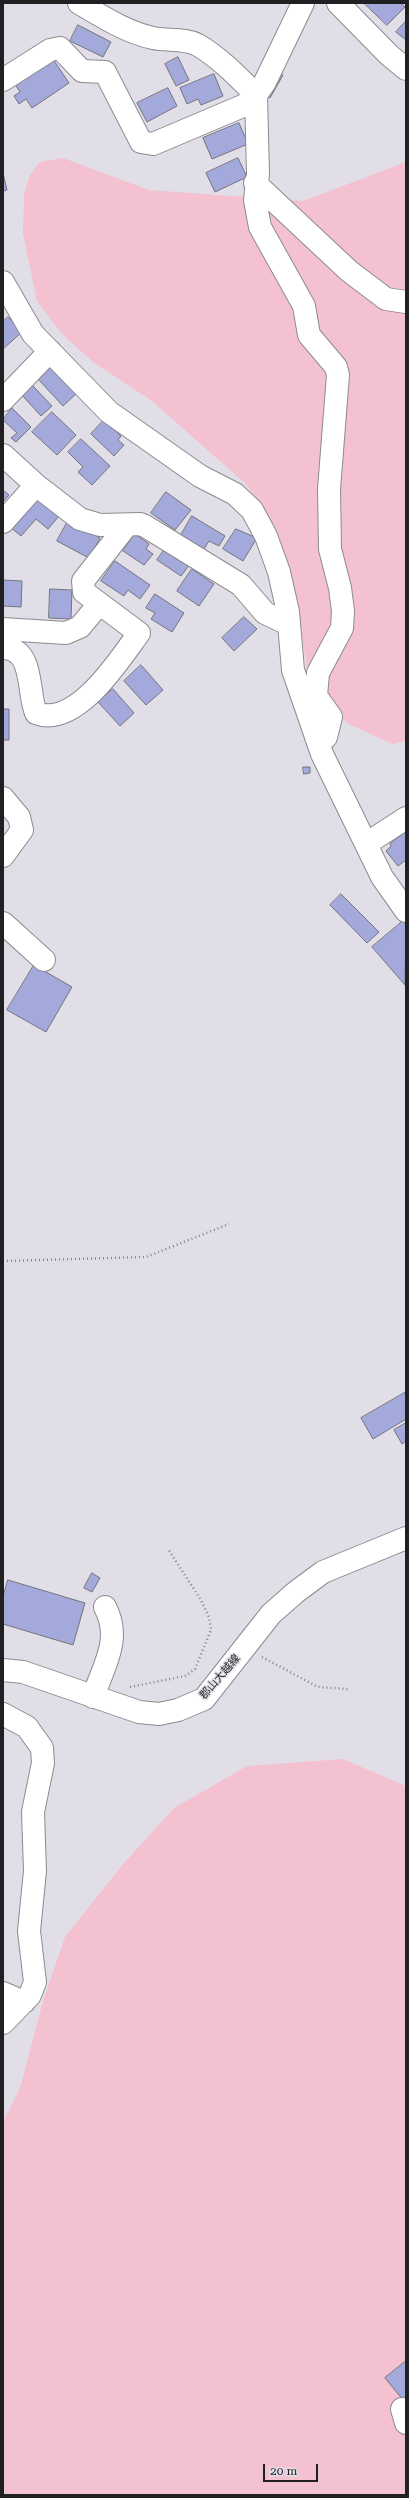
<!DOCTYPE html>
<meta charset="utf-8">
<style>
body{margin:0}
#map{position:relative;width:409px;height:2498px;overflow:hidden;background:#e2dee7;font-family:"Roboto Serif",serif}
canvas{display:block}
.frame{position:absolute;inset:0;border:4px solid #201f22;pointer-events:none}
.scale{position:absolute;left:263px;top:2464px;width:55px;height:18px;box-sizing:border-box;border:2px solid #201f22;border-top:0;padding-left:5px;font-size:12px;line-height:14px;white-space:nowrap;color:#201f22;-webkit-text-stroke:3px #e2dee7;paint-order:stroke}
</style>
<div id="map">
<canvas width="409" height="2498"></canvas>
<div class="frame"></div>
<div class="scale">20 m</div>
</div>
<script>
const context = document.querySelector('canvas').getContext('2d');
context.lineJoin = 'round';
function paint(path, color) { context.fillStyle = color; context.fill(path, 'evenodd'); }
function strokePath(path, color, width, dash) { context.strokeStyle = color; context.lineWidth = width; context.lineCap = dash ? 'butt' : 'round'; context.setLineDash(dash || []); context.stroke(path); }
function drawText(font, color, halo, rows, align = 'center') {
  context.font = font + ' "Roboto Serif","Noto Sans JP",serif'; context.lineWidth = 3; context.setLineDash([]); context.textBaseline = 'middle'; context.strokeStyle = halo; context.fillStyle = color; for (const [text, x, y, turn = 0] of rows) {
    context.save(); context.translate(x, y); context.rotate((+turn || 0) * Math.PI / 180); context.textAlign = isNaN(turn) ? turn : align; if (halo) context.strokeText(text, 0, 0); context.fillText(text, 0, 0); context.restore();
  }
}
paint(new Path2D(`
 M 63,158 L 149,190 L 303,201 L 406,162 L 406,741 L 392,744 L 347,723 L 323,699 L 307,668 L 294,590 L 267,519 L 247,485 L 152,401 L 93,362 L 62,334 L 37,301 L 23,234 L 24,194 L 30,175 L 40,162 Z
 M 343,1759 L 406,1786 L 406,2495 L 3,2495 L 3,2122 L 20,2088 L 43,2001 L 65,1937 L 124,1863 L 174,1808 L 247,1766 Z`), '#f4c1d1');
const building = new Path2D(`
 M 364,3 L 401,3 L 405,7 L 387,25 Z
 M 406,21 L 406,40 L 396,32 Z
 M 78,25 L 111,42 L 103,57 L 70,41 Z
 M 178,57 L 189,80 L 176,86 L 165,64 Z
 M 53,59 L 69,83 L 32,108 L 26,99 L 19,104 L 14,96 L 20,92 L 15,84 Z
 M 277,73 L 283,75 L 270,98 L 266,95 Z
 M 214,74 L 223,96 L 201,105 L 198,99 L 187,104 L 180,88 Z
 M 168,88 L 177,106 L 147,122 L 137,103 Z
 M 239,123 L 248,144 L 212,159 L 203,138 Z
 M 238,158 L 247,177 L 215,192 L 206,173 Z
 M 3,173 L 7,190 L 3,191 Z
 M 8,317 L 22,332 L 3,349 L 3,322 Z
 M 52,366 L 77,393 L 63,406 L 38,379 Z
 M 32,385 L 52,406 L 41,416 L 21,394 Z
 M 12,408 L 31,427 L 16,442 L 11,438 L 17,433 L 3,420 Z
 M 52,412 L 76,435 L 57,455 L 32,432 Z
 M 104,420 L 121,436 L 118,440 L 124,445 L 114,456 L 91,434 Z
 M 81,439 L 110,466 L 92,485 L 78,472 L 83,467 L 68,452 Z
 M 3,490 L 9,495 L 3,502 Z
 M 166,492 L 191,510 L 175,530 L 151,513 Z
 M 36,496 L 59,516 L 48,529 L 36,519 L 21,536 L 10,527 Z
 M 192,516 L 225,536 L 219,546 L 209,541 L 204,549 L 181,535 Z
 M 68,521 L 100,538 L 89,558 L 57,541 Z
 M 236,529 L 257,538 L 243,561 L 223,549 Z
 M 135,534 L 149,544 L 146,549 L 153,554 L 144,565 L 123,551 Z
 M 167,546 L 191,563 L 181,576 L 157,560 Z
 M 115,561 L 150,585 L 140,599 L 128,590 L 124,596 L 101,581 Z
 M 192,569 L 214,584 L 199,606 L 177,591 Z
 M 3,580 L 22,581 L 21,607 L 3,606 Z
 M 50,589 L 72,590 L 71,619 L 49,618 Z
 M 155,594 L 184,613 L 172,632 L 151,619 L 155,613 L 146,608 Z
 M 244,617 L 257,629 L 234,651 L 222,638 Z
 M 141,665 L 163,690 L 146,705 L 124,681 Z
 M 113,689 L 134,713 L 120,726 L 98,702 Z
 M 3,709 L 9,709 L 9,740 L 3,740 Z
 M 303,767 L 310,767 L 310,773 L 304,774 Z
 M 406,832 L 406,860 L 398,866 L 386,851 L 391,846 L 390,844 Z
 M 341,894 L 379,932 L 367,943 L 330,905 Z
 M 403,921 L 406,925 L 405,985 L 372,947 Z
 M 34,965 L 72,987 L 46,1032 L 7,1010 Z
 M 406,1392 L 406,1419 L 373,1439 L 361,1418 Z
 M 406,1423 L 406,1441 L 402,1444 L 394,1430 Z
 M 92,1573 L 100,1578 L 92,1592 L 84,1588 Z
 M 8,1580 L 85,1603 L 73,1645 L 3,1624 L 3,1597 Z
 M 406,2361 L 406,2400 L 404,2401 L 385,2378 Z`);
paint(building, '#a4a9db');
strokePath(building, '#73747c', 1);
const minor = new Path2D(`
 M 79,3 C 103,17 126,32 153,38 C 168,41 185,38 198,45 C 220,58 238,77 256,95 L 265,82 L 303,3
 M 338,3 L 389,55 L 406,69
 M 3,80 L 50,50 L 60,48 L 82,71 L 105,72 L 141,142 L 153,144 L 245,105 L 256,95 L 258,174 L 255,200 L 260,227 L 304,306 L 309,335 L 336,367 L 338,375 L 329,489 L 330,549 L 340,588 L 343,611 L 342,628 L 318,673 L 316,696 L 331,717 L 326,737 L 319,744
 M 255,183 L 349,271 L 386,299 L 406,302
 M 3,282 L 33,334 L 109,412 L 200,476 L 235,494 L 252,510 L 266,536 L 279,572 L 288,612 L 293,670 L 322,754 L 382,877 L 406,911
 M 3,400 L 50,351
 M 3,455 L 36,485 L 80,519 L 100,525 L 140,524 L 145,526 L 241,585 L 265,613 L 288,624
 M 3,522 L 36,485
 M 3,629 L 66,633 L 80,627 L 99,604
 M 3,648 C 35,648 27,693 36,713 C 76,729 120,659 139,633 L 84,592 L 83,581 L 127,525
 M 3,798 L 19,817 L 22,830 L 3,856
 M 366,844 L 406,818
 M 3,923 L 44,960
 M 93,1697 C 104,1665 122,1639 105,1607
 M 3,1714 L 27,1727 L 42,1748 L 43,1763 L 33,1812 L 35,1871 L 29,1931 L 35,1982 L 30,1995 L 3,2023
 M 3,1993 L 24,2002
 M 402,2409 L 406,2423`);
const major = new Path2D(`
 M 3,1670 L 23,1672 L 139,1712 L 159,1714 L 178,1710 L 204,1699 L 271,1614 L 296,1592 L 323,1572 L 406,1538`);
strokePath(minor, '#8d8a92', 24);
strokePath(major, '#8d8a92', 24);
strokePath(new Path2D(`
 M 3,1261 L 146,1257 L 229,1224
 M 262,1657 L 318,1687 L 348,1689
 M 130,1687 L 185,1676 L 195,1669 L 211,1630 L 209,1617 L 201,1600 L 168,1549`), '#858389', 2.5, [1, 3]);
strokePath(minor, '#fff', 22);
strokePath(major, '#fff', 22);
drawText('11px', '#201f22', '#e2dee7', [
 ["郡山大越線",220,1677,-49]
]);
</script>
